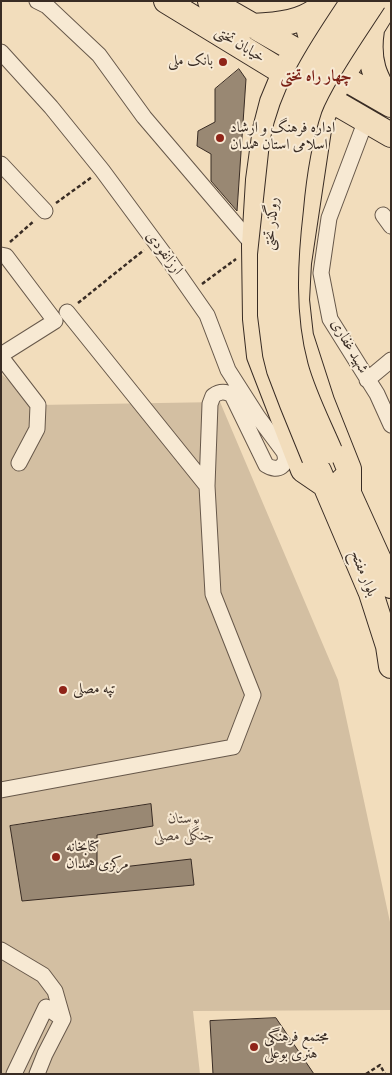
<!DOCTYPE html>
<meta charset="utf-8">
<style>
body{margin:0}
#map{position:relative;width:392px;height:1075px;overflow:hidden;background:#f2ddbc;font-family:"Sorts Mill Goudy",serif}
canvas{display:block}
.frame{position:absolute;inset:0;border:2px solid #392c24;pointer-events:none}
</style>
<div id="map">
<canvas width="392" height="1075"></canvas>
<div class="frame"></div>
</div>
<script>
const context = document.querySelector('canvas').getContext('2d');
context.lineJoin = 'round';
function paint(path, color) { context.fillStyle = color; context.fill(path, 'evenodd'); }
function strokePath(path, color, width, dash) { context.strokeStyle = color; context.lineWidth = width; context.lineCap = dash ? 'butt' : 'round'; context.setLineDash(dash || []); context.stroke(path); }
function drawText(font, color, halo, rows, align = 'center') {
  context.font = font + ' "Sorts Mill Goudy",Amiri,serif'; context.lineWidth = 4; context.setLineDash([]); context.textBaseline = 'middle'; context.strokeStyle = halo; context.fillStyle = color; for (const [text, x, y, turn = 0] of rows) {
    context.save(); context.translate(x, y); context.rotate((+turn || 0) * Math.PI / 180); context.textAlign = isNaN(turn) ? turn : align; if (halo) context.strokeText(text, 0, 0); context.fillText(text, 0, 0); context.restore();
  }
}
paint(new Path2D(`
 M 1,374 L 38,405 L 220,402 L 338,680 L 390,922 L 391,931 L 391,1010 L 193,1011 L 200,1074 L 1,1074 Z`), '#d3bfa2');
const building = new Path2D(`
 M 239,69 L 246,79 L 237,211 L 211,181 L 211,154 L 197,146 L 198,131 L 215,122 L 215,89 Z
 M 151,804 L 153,826 L 97,835 L 97,870 L 191,859 L 194,885 L 22,901 L 10,826 Z
 M 276,1018 L 314,1074 L 213,1074 L 210,1021 Z`);
paint(building, '#998873');
strokePath(building, '#392c24', 1);
const street = new Path2D(`
 M 37,1 L 47,6 L 99,55 L 144,117 L 254,246
 M 1,52 L 51,107 L 102,170 L 170,262 L 207,315 L 228,370 L 258,417 L 284,452 L 290,458
 M 366,120 L 329,218 L 321,273 L 330,319 L 377,394 L 391,425
 M 1,164 L 45,211
 M 383,215 L 391,226
 M 1,255 L 6,256 L 55,321 L 1,355
 M 67,312 L 207,486
 M 1,357 L 38,405 L 37,429 L 19,463
 M 367,380 L 391,360
 M 1,790 L 233,747 L 253,695 L 213,594 L 207,486 L 210,404 L 213,396 C 220,391 225,391 232,395 L 266,465 C 278,473 289,465 284,452
 M 1,950 L 43,975 L 55,991 L 63,1019
 M 14,1074 L 46,1007 L 63,1019
 M 37,1074 L 45,1054 L 63,1019`);
const primary = new Path2D(`
 M 166,1 L 284,73 L 391,135
 M 210,1 L 391,105
 M 328,1 L 309,31 C 313,48 317,55 334,59
 M 252,26 C 278,25 304,23 324,4
 M 372,30 C 367,62 375,77 391,104
 M 295,50 L 284,73 L 272,102 L 265,129 L 258,180 L 254,246 L 255,319 L 259,356 L 303,470 L 325,485
 M 319,471 L 371,593 L 388,646 L 391,666
 M 343,480 L 391,586
 M 349,493 L 349,469 L 322,401 L 301,336 L 297,300 L 299,263 L 320,123 L 330,100 L 342,77 L 389,1`);
strokePath(street, '#67584a', 17);
strokePath(primary, '#392c24', 26);
strokePath(new Path2D(`
 M 56,203 L 92,177
 M 10,242 L 34,221
 M 202,284 L 236,259
 M 78,303 L 144,250
 M 366,1074 L 380,1065 L 385,1074`), '#392c24', 2.5, [4, 2.5]);
strokePath(street, '#f7e9d3', 15);
strokePath(primary, '#f2ddbc', 24);
const primaryBridge = new Path2D(`
 M 330,451 C 318,423 304,396 296,367 C 282,315 285,261 291,209 C 294,175 299,141 310,108 C 315,95 322,83 329,71 C 343,47 359,24 374,1
 M 314,458 L 292,404 L 279,370 L 275,354 L 270,315 L 270,255 L 282,144 C 292,90 323,46 353,1`);
strokePath(primaryBridge, '#392c24', 26, []);
strokePath(primaryBridge, '#f2ddbc', 24);
for (const [x, y, r, color] of [
 [223,62,5,"#8f2418"],
 [220,138,5,"#8f2418"],
 [63,690,5,"#8f2418"],
 [56,857,5,"#8f2418"],
 [254,1047,5,"#8f2418"]
]) { const dot = new Path2D(); dot.arc(x, y, r, 0, 2 * Math.PI); context.fillStyle = color; context.fill(dot); strokePath(dot, '#f7e9d3', 2); }
drawText('15px', '#392c24', '#f7e9d3', [
 ["خیابان تختی",239,46,31],
 ["روگذر تختی",273,224,-85],
 ["ارزانفودی",163,254,53],
 ["شهید غفاری",348,347,60],
 ["بلوار مفتح",362,574,68]
]);
drawText('15px', '#392c24', '#f7e9d3', [
 ["بانک ملی",213,62,"right"],
 ["اداره فرهنگ و ارشاد",230,129],
 ["اسلامی استان همدان",230,146],
 ["تپه مصلی",73,690],
 ["کتابخانه",66,848],
 ["مرکزی همدان",66,865],
 ["مجتمع فرهنگی",264,1038],
 ["هنری بوعلی",264,1055]
], 'left');
drawText('italic 15px', '#58493d', '#f7e9d3', [
 ["بوستان",184,820],
 ["جنگلی مصلی",184,837]
]);
drawText('bold 16px', '#7a1f14', '#f7e9d3', [
 ["چهار راه تختی",316,78]
]);
</script>
